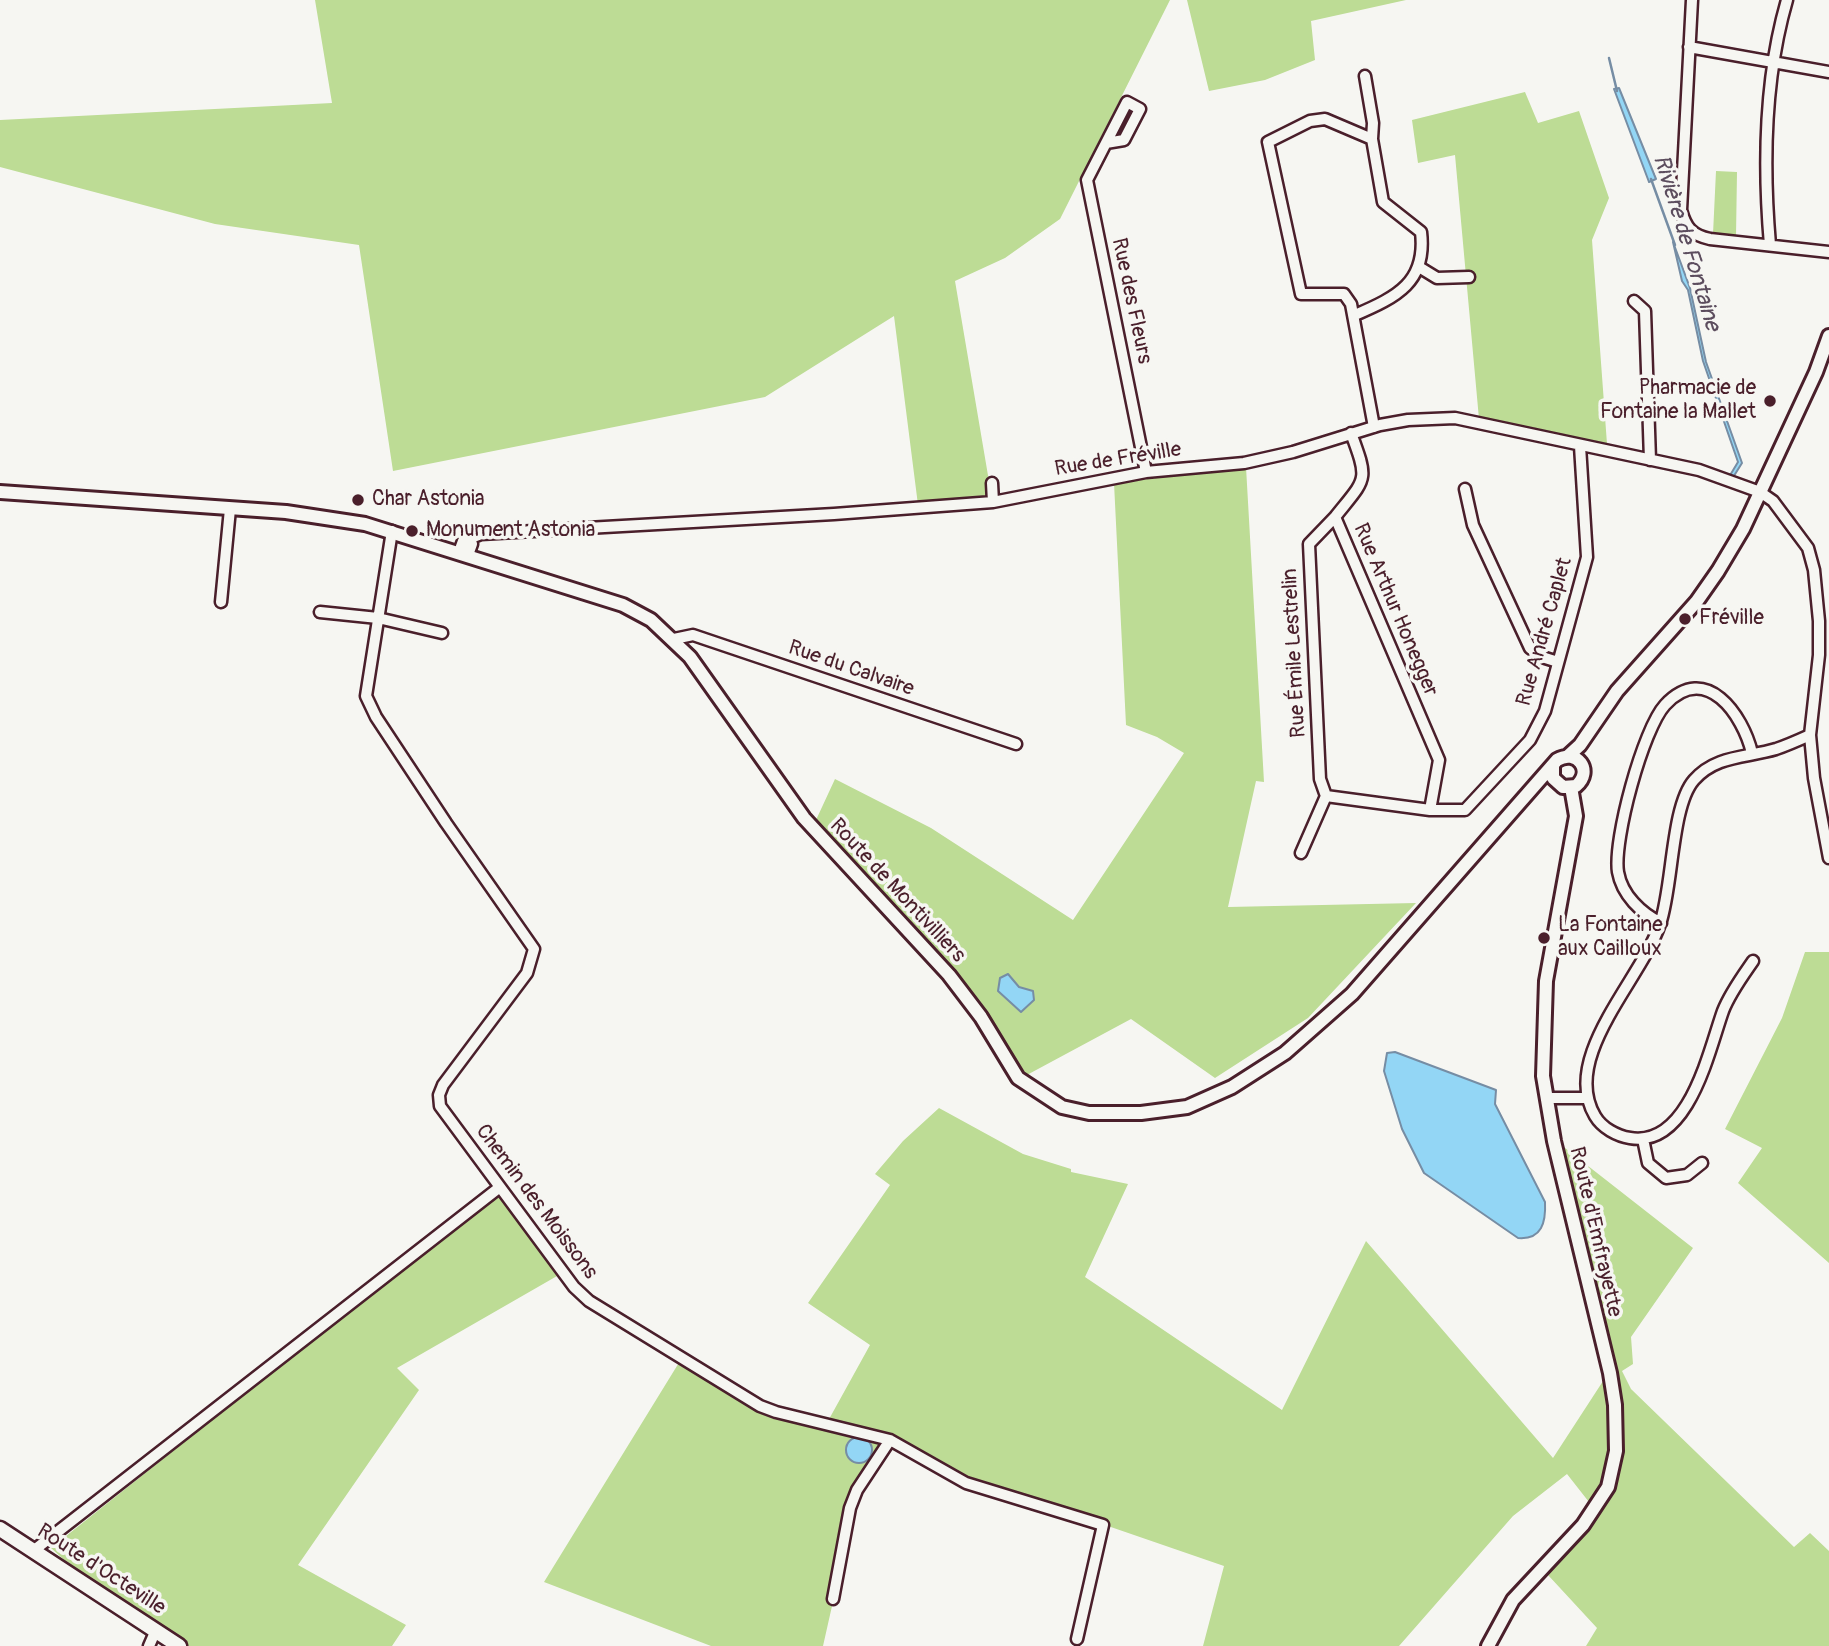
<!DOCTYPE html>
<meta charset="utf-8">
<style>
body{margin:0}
canvas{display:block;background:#f6f6f2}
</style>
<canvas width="1829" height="1646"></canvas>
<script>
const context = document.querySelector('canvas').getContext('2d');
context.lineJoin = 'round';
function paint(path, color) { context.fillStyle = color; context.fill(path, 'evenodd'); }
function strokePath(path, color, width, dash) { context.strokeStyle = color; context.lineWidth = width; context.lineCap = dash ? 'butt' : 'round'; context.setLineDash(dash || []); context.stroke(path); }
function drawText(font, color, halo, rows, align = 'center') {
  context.font = font + ' Pangolin,sans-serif'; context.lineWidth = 7; context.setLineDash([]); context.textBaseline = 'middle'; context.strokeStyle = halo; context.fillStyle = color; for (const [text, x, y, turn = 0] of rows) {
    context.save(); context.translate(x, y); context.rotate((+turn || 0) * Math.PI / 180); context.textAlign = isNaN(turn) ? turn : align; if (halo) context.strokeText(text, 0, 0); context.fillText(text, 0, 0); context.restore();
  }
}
paint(new Path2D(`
 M 315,0 L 1170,0 L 1060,219 L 1005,258 L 955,281 L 992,499 L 918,505 L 894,316 L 765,397 L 393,471 L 359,245 L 215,224 L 0,167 L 0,120 L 332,103 Z
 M 1187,0 L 1406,0 L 1311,21 L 1315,60 L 1265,80 L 1209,91 Z
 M 1525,92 L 1538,123 L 1579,111 L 1609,198 L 1592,240 L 1607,444 L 1479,419 L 1455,155 L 1418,163 L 1412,120 Z
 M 1716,171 L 1737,172 L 1736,236 L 1713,234 Z
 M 1246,467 L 1264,782 L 1256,781 L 1228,907 L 1416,903 L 1308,1018 L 1215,1078 L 1131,1019 L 1025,1076 L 1015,1066 L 959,975 L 816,820 L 835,779 L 931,828 L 1073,920 L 1184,753 L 1157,737 L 1126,725 L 1114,483 Z
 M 1805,952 L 1829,952 L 1829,1263 L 1738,1183 L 1762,1148 L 1725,1129 L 1782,1018 Z
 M 939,1108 L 1023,1154 L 1071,1169 L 1071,1172 L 1128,1184 L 1085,1277 L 1282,1410 L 1366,1241 L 1553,1458 L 1605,1378 L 1560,1144 L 1693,1248 L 1631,1337 L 1633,1364 L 1622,1371 L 1631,1389 L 1794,1547 L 1810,1533 L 1829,1551 L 1829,1646 L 1586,1646 L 1597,1628 L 1548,1575 L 1596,1511 L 1567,1474 L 1513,1516 L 1399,1646 L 1203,1646 L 1224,1566 L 1105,1525 L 1008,1500 L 890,1445 L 857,1495 L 823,1646 L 711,1646 L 544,1582 L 680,1361 L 766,1406 L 828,1421 L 870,1345 L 808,1303 L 890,1185 L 875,1174 L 903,1141 Z
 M 505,1187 L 564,1272 L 397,1368 L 419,1390 L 298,1565 L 406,1625 L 392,1646 L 167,1646 L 145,1633 L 51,1548 Z`), '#bddc95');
const water = new Path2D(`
 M 1619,88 L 1656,179 L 1649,182 L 1614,89 Z
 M 1673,242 L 1690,288 L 1706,362 L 1742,463 L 1732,479 L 1729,477 L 1738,462 L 1703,361 L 1688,290 L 1682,281 Z
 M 1008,974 L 1019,987 L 1033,991 L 1034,1000 L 1021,1012 L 998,991 L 1000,978 Z
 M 1395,1052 L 1496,1090 L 1495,1104 L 1545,1202 C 1546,1222 1542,1240 1518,1238 L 1424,1173 L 1402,1129 L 1384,1071 L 1387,1053 Z
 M846 1450a13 13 0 1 1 26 0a13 13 0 1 1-26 0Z`);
paint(water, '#93d6f5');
strokePath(water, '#768da4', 2);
strokePath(new Path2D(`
 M 1609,58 L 1617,91
 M 1651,179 L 1675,245`), '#768da4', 2.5);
const minor = new Path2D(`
 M 1692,0 L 1681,210 C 1686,228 1692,235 1710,239 L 1829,252
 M 1689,47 L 1829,72
 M 1365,76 L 1373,123 L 1372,139
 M 1106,143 L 1124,140 L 1140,109 L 1127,102 L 1087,180 L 1146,472
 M 1770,245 C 1763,164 1764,79 1787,0
 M 1419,267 L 1437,278 L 1469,277
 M 1634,301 L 1645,311 L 1650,460
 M 1355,315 C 1397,297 1427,282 1421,232 L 1383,202 L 1372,139 L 1325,119 L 1310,121 L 1268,142 L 1301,294 L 1344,294 L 1351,304 L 1374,427
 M 1351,433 C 1369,482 1367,477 1335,517 L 1439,760 L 1430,810
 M 992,483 L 993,502
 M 1465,489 L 1473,525 L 1530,648 L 1542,657 L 1558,662
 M 392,531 L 366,696 L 376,717 L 446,823 L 534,949 L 527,973 L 443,1085 L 439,1095 L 440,1106 L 574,1287 L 589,1301 L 760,1406 L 776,1412 L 890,1440 L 966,1483 L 1103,1525 L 1077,1639
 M 459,552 L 463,541 L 481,534 L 834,514 L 993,502 L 1146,472 L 1244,463 L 1293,452 L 1380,425 L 1408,420 L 1455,418 L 1699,470 L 1760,492 L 1773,501 L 1808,548 L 1814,570 L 1819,621 L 1819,655 L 1810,735 L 1814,778 L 1829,858
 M 468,555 L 472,544 L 469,537
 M 221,602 L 230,509
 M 320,612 L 378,618 L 442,633
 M 674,639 L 693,635 L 1016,744
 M 1326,796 L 1320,779 L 1309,544 L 1335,517
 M 1301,853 L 1326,796 L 1430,810 L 1465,810 L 1530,740 L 1545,711 L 1587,557 L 1580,446
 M 1661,923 C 1641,913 1622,895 1618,872 C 1613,840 1643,729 1665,705 C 1706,661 1743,715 1752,753
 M 1753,961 C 1742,977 1730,993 1723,1011 C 1709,1050 1689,1148 1630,1138 C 1617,1136 1602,1128 1595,1116 C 1560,1057 1641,980 1660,924 C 1673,887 1671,806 1694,780 C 1716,755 1746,758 1776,749 C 1788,745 1799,740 1810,735
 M 1546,1098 L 1586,1098
 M 1643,1139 L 1648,1163 L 1666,1178 L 1687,1175 L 1702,1163
 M 33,1551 L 500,1187
 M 833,1599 L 850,1508 L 857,1490 L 890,1440
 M 149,1646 L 156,1630`);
const tertiary = new Path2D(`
 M 0,492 L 286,512 L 365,524 L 623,605 L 651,620 L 690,657 L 804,818 L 949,975 L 981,1017 L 1018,1078 L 1062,1107 L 1089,1113 L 1141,1113 L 1187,1107 L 1232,1087 L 1285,1053 L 1352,994 L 1557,760 C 1577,748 1594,771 1576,786 L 1563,787 L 1553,778 L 1553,767
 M 1568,756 L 1580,745 L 1617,691 L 1697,601 L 1718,571 L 1743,529 L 1816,372 L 1829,336
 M 1488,1646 L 1513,1600 L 1583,1525 L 1608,1487 L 1616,1451 L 1615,1405 L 1610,1373 L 1554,1141 L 1543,1076 L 1546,981 L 1576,816 L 1571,787`);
const secondary = new Path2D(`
 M 0,1529 L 179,1646`);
strokePath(minor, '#4a1f2b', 15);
strokePath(tertiary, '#4a1f2b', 18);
strokePath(secondary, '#4a1f2b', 19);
strokePath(minor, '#f6f6f2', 10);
strokePath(tertiary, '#f6f6f2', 12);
strokePath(secondary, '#f6f6f2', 14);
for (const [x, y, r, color] of [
 [1770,401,7,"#4a1f2b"],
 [358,500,7,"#4a1f2b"],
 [412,531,7,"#4a1f2b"],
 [1685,619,7,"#4a1f2b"],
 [1544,938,7,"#4a1f2b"]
]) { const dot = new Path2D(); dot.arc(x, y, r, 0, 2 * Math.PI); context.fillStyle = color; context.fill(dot); strokePath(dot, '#f6f6f2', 2.5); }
drawText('21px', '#4a1f2b', '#f6f6f2', [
 ["Rue des Fleurs",1131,301,78],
 ["Rue de Fréville",1118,460,-9],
 ["Rue Arthur Honegger",1395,610,67],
 ["Rue André Caplet",1545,632,-74],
 ["Rue Émile Lestrelin",1295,653,-93],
 ["Rue du Calvaire",851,669,19],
 ["Route de Montivilliers",897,891,47],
 ["Chemin des Moissons",536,1202,53],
 ["Route d'Emfrayette",1595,1232,77],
 ["Route d'Octeville",101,1570,33]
]);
drawText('21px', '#4a1f2b', '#f6f6f2', [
 ["Pharmacie de",1756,389,"right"],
 ["Fontaine la Mallet",1756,413,"right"],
 ["Char Astonia",372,500],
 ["Monument Astonia",426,531],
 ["Fréville",1699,619],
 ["La Fontaine",1558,926],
 ["aux Cailloux",1558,950]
], 'left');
drawText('italic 23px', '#5c4d5e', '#f6f6f2', [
 ["Rivière de Fontaine",1686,243,73]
]);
</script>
